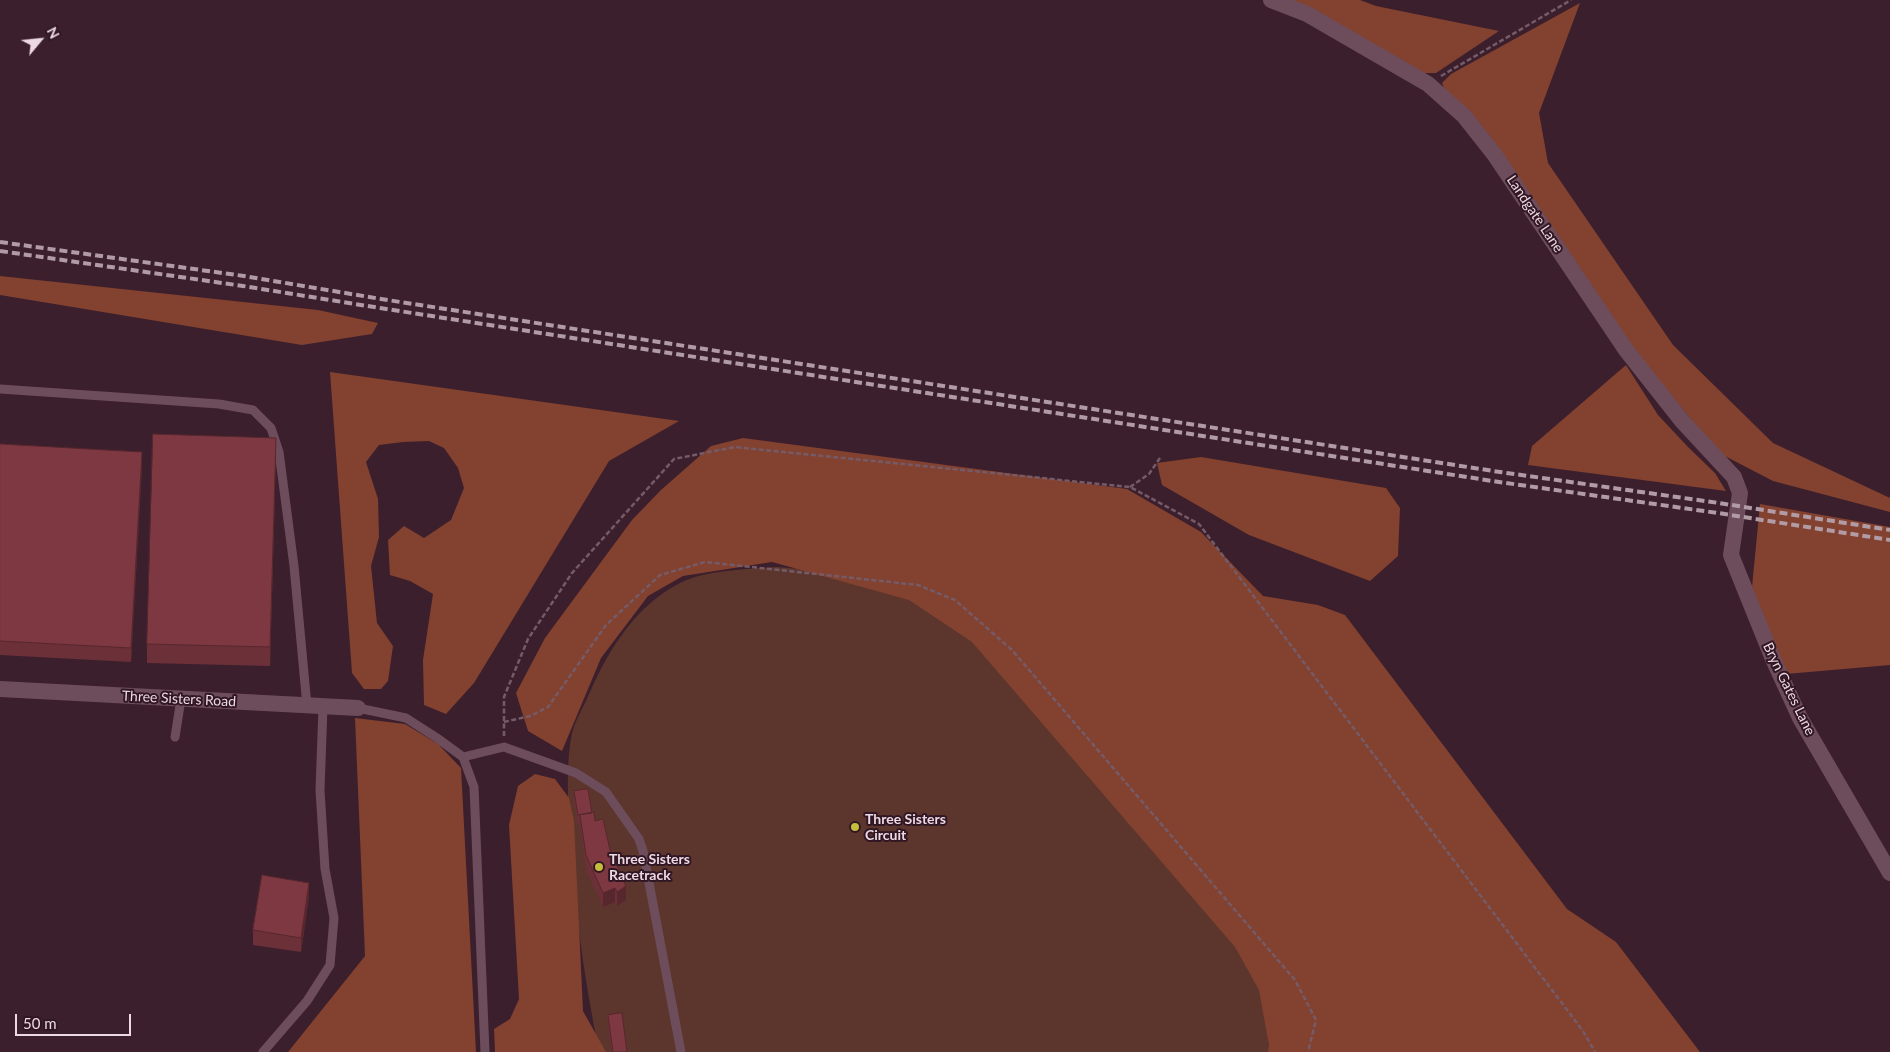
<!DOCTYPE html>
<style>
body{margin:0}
#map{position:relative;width:1890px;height:1052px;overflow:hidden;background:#3b1f2d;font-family:Lato,sans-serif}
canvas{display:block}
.north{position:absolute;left:15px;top:15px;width:50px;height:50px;-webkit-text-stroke:4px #311624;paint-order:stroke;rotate:62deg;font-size:14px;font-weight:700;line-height:20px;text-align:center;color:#ecd9e1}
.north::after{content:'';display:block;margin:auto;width:18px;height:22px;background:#ecd9e1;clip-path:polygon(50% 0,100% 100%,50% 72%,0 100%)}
.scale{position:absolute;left:15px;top:1014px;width:116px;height:22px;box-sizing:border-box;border:2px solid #ecd9e1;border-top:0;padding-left:6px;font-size:15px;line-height:18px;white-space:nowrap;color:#ecd9e1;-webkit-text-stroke:4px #311624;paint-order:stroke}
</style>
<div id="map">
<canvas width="1890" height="1052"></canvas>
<div class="north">N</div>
<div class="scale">50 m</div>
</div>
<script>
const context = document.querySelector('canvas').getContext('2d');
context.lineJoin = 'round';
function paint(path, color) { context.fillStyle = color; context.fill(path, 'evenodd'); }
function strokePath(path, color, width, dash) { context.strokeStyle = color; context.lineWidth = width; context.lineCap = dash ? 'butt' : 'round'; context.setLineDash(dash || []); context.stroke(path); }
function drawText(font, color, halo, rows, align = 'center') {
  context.font = font + ' Lato,sans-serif'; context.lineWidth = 4; context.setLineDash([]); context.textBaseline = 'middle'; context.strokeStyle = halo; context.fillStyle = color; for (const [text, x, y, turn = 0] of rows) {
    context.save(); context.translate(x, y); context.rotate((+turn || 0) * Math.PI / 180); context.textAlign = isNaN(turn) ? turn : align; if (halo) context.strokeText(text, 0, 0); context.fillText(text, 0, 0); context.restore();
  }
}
paint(new Path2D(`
 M 777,567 L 813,570 L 919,601 L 970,634 L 1232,935 L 1259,984 L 1270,1052 L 599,1052 C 584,977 573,900 569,823 C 568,794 566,762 572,733 C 575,722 581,711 586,701 C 606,654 633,607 680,583 C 705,570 749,569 777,567 Z`), '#5c362c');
paint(new Path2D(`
 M 1284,0 L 1360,0 L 1376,6 L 1499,31 L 1436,73 L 1422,73 Z
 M 1580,3 L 1539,113 L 1548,163 L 1673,345 L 1773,443 L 1890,498 L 1890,512 L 1773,481 L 1719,453 L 1638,356 L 1446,93 L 1442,83 L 1451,74 Z
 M 0,276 L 318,310 L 378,323 L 372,334 L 302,345 L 0,295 Z
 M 1626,365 L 1658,415 L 1688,447 L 1715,473 L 1726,491 L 1528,465 L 1532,446 Z
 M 330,372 L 679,421 L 609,461 L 474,683 L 446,714 L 424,705 L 423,660 L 433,594 L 410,581 L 390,575 L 388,540 L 404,526 L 424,538 L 451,520 L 464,488 L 458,468 L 444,448 L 429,441 L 403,442 L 379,445 L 366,462 L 378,499 L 379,537 L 371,566 L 377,623 L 393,646 L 388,681 L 381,689 L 364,689 L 352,673 Z
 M 743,438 L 1127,489 L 1201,532 L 1263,596 L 1318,605 L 1345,615 L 1567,909 L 1616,942 L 1700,1052 L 1268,1052 L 1269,1046 L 1259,990 L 1235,947 L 972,642 L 909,600 L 772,562 L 683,576 L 648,596 L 601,658 L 562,751 L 528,731 L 516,693 L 545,638 L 632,520 L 661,490 L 711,446 Z
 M 1201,457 L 1386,488 L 1400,508 L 1398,556 L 1370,581 L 1249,535 L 1162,485 L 1157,463 Z
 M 1760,504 L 1890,527 L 1890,665 L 1786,674 L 1752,587 Z
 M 355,718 L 405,724 L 438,744 L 461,768 L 476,1052 L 288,1052 L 365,956 Z
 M 535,774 L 555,779 L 569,798 L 574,821 L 583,1011 L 606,1052 L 495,1052 L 494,1029 L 510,1019 L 519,999 L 509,825 L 518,786 Z`), '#83412f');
strokePath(new Path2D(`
 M 1441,76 L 1571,0
 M 1130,487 L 1149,474 L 1160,458
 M 504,722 L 530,716 L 548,707 L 606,625 L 660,575 L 705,562 L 918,585 L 955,600 L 1012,650 L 1295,980 L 1316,1020 L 1308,1052
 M 504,736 L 504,697 L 528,639 L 572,573 L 674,459 L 735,447 L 1130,487 L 1199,524 L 1583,1031 L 1595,1052`), '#755b68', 2.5, [5, 2.5]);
strokePath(new Path2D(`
 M 0,389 L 219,404 L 253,410 L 271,428 L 279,452 L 294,566 L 307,706
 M 358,708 L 406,718 L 437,738 L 463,757 L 474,787 L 485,1052
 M 175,737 L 181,699
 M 463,757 L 504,747 L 576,773 L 606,792 L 639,839 L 643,851 L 681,1052
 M 263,1052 L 307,1001 L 330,965 L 334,918 L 325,869 L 320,790 L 323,707`), '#6d4d5c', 9);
strokePath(new Path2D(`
 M 1271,0 L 1307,14 L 1428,84 L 1464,116 L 1494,154 L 1626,350 L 1682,421 L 1734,477 L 1740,493 L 1731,555 L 1773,659 L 1800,718 L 1890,873
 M 0,689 L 358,708`), '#6d4d5c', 16);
strokePath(new Path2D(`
 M 0,242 L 244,276 L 381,299 L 1500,472 L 1719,503 L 1890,530
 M 0,251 L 243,286 L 380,308 L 1499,482 L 1718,513 L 1890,540`), '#b19ba5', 4, [8, 4]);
paint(new Path2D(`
 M 0,444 L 142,467 L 131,662 L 0,655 Z
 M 276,457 L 270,666 L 147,663 L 147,644 Z
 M 574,791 L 592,813 L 595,821 L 610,850 L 626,900 L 617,906 L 615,902 L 603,907 L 586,870 L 580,824 L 578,825 L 574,801 Z
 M 309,897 L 301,952 L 253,945 L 253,930 Z
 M 608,1015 L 627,1052 L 612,1052 L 608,1025 Z`), '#6c3039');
paint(new Path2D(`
 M 276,438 L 276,457 L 270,666 L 270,647 Z
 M 142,452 L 142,467 L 131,662 L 131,648 Z
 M 309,883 L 309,897 L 301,952 L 301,938 Z
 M 626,886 L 626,900 L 617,906 L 617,892 Z
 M 615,888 L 615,902 L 603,907 L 603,893 Z`), '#58272e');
const building = new Path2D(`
 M 153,434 L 276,438 L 270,647 L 147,644 Z
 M 0,444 L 142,452 L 131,648 L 0,641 Z
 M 588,789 L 592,813 L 578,815 L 574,791 Z
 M 594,812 L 595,821 L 603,819 L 610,850 L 626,886 L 617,892 L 615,888 L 603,893 L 586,855 L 580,815 Z
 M 262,875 L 309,883 L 301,938 L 253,930 Z
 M 622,1013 L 627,1052 L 613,1052 L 608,1015 Z`);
paint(building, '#7d3842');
strokePath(building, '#58272e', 1);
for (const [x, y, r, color] of [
 [855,827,5,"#c6bc3c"],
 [599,867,5,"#c6bc3c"]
]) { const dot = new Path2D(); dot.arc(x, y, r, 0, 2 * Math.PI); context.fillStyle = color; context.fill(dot); strokePath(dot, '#311624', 2); }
drawText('14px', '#ecd9e1', '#311624', [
 ["Landgate Lane",1535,214,56],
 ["Bryn Gates Lane",1789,689,64],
 ["Three Sisters Road",179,699,3]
]);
drawText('bold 14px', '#ecd9e1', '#311624', [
 ["Three Sisters",865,819],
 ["Circuit",865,835],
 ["Three Sisters",609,859],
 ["Racetrack",609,875]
], 'left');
</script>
